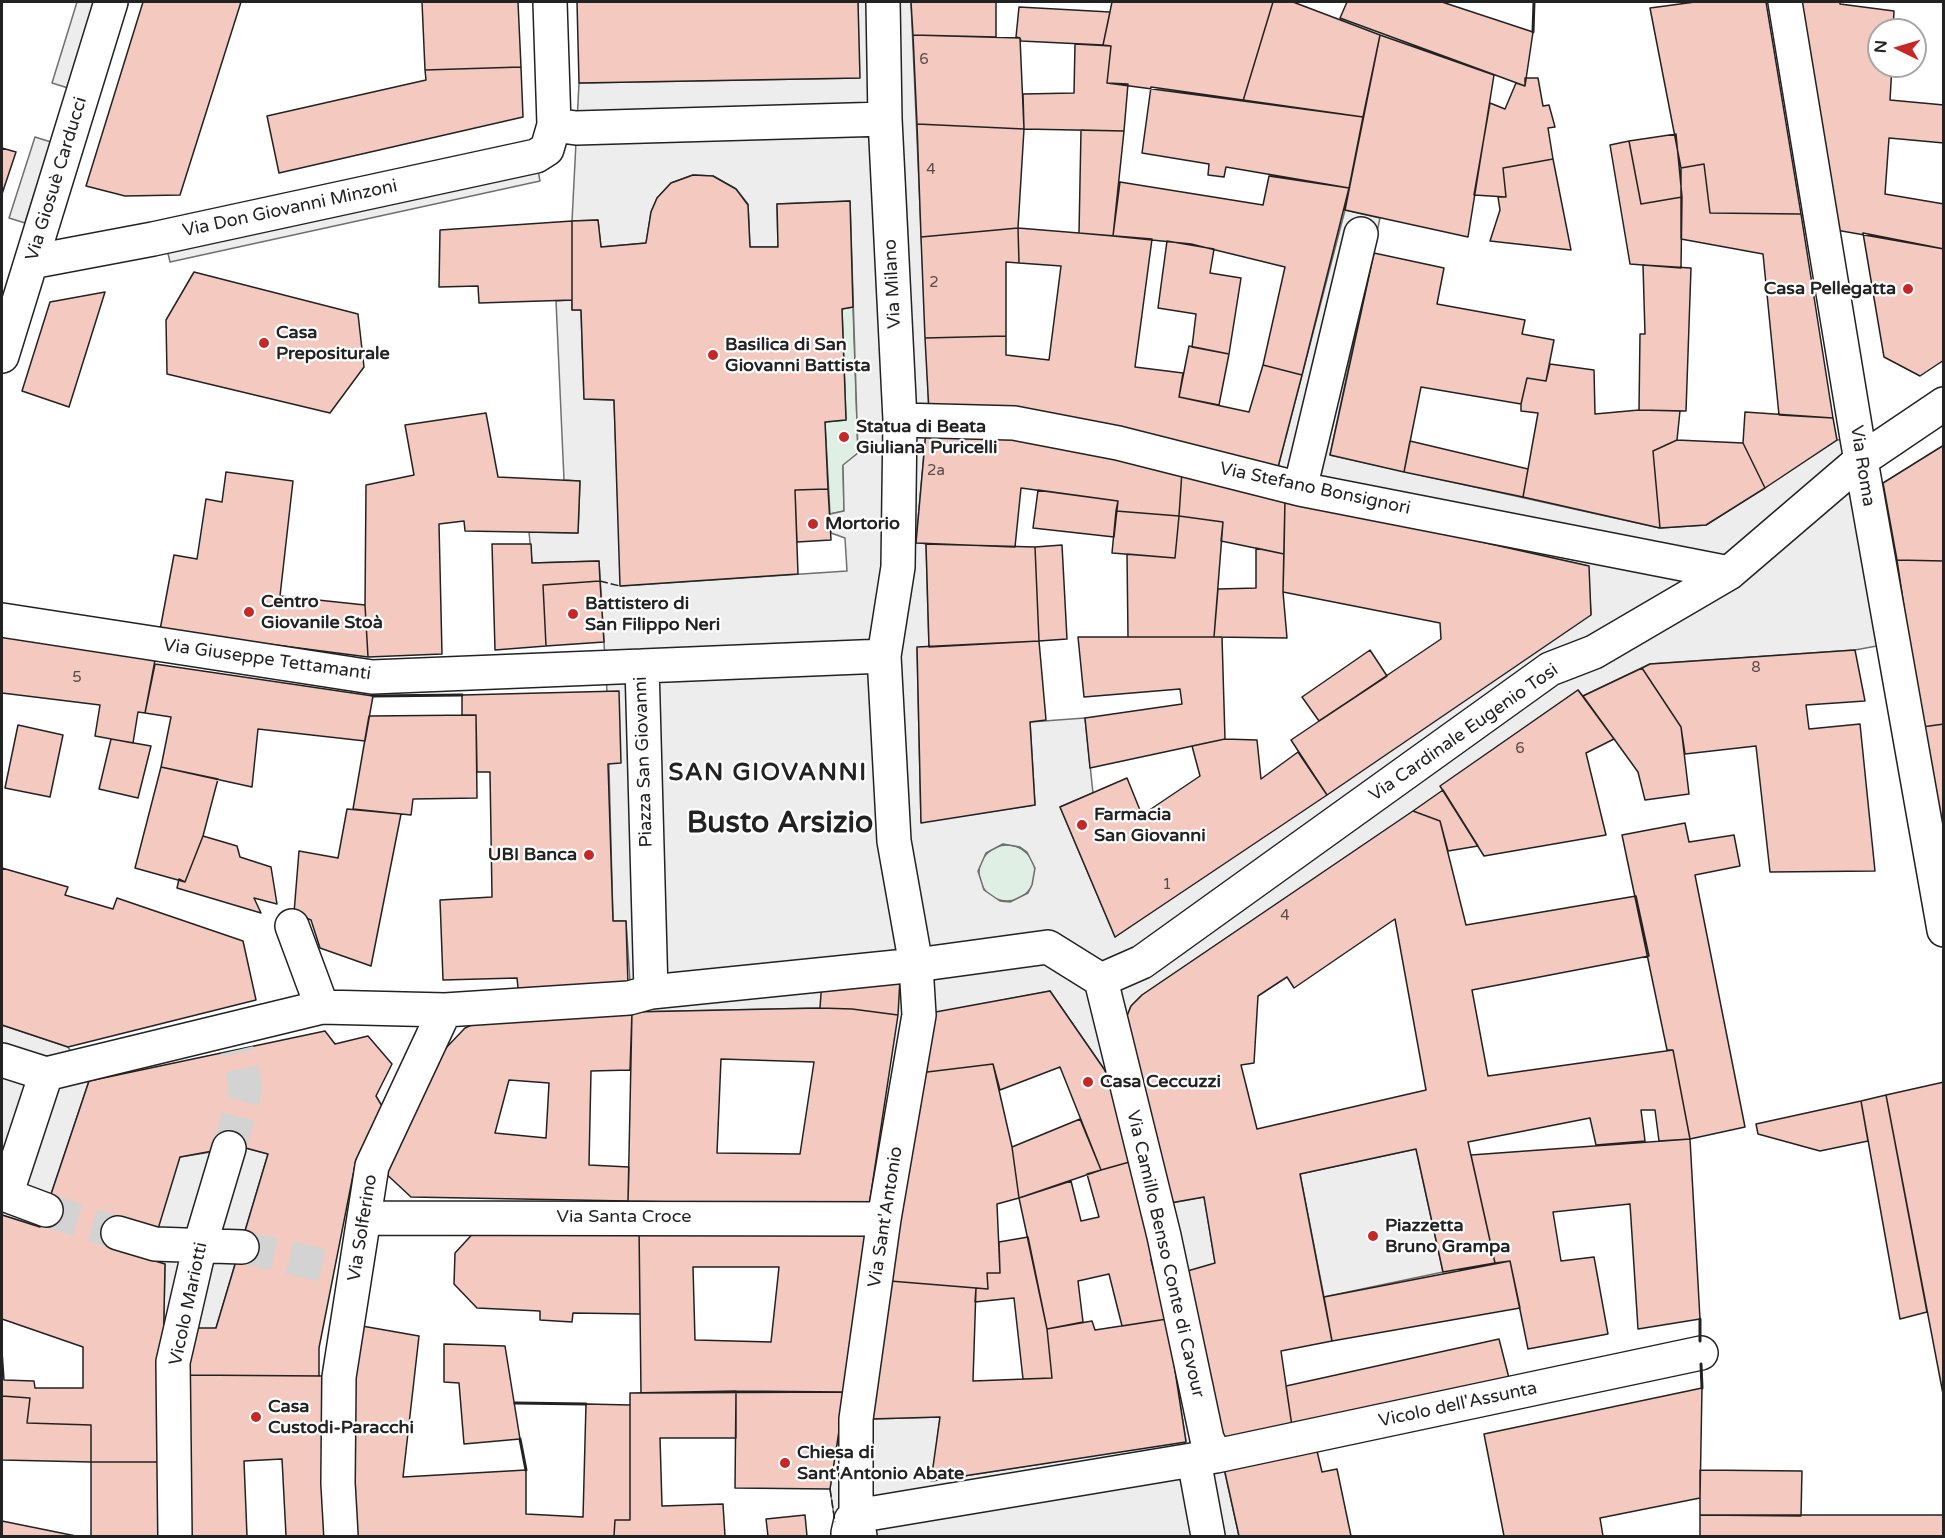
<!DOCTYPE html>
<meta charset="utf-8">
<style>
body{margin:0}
#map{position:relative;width:1945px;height:1538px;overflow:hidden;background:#fff;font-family:"Varela Round",sans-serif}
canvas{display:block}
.frame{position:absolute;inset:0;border:3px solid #222;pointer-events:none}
.north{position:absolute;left:1867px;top:18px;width:60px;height:60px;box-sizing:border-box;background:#fff;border:2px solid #a7a7a7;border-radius:50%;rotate:275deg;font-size:16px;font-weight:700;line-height:24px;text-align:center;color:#222}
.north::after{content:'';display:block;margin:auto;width:21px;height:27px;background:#c62828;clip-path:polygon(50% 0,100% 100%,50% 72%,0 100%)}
</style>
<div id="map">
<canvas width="1945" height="1538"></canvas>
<div class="frame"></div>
<div class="north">N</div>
</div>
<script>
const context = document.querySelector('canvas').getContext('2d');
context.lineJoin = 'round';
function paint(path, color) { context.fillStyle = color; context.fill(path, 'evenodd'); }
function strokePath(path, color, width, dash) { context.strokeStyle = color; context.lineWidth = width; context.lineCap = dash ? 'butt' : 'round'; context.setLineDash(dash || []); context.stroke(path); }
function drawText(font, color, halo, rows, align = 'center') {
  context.font = font + ' "Varela Round",sans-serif'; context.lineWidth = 4.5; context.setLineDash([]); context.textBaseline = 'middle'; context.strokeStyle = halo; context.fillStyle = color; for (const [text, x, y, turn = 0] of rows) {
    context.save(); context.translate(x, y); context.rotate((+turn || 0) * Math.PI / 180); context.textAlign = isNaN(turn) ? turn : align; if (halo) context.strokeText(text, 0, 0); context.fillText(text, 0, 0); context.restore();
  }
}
const green = new Path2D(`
 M 853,307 L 858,453 L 843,466 L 844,511 L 830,514 L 825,422 L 846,420 L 842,309 Z
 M979 873a28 28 0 1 1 56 0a28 28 0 1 1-56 0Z`);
paint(green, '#e0efe3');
strokePath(green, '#6f6f6f', 1.5);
const parking = new Path2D(`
 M 77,2 L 95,2 L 68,88 L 52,83 Z
 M 858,2 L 911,2 L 929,412 L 1277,471 L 1345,210 L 1380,218 L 1330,455 L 1660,528 L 1706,525 L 1837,440 L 1857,438 L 1893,643 L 1855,650 L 1650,664 L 1583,696 L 1578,690 L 1441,786 L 1443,791 L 1142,995 L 1131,1006 L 1127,1016 L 1171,1203 L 1204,1197 L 1215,1263 L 1224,1468 L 1239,1536 L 837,1536 L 830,1489 L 845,1392 L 820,1008 L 632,1012 L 626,921 L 613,921 L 607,692 L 599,561 L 532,563 L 529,532 L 578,533 L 580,481 L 564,480 L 556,301 L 572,300 L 572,310 L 581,310 L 584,399 L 614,400 L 621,586 L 847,571 L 845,538 L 831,533 L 830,514 L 844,511 L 843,465 L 858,453 L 850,201 L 777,204 L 778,247 L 750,247 L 748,204 L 736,189 L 713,176 L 693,175 L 671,183 L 657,198 L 651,212 L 646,243 L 601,247 L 598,220 L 572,221 L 579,83 L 859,78 ZM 926,431 L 1289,499 L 1588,566 L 1591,614 L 1115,937 L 1060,807 L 1093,793 L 1085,718 L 1030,722 L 1035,805 L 921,822 L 917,648 L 929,647 L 926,544 L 916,542 ZM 1003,844 L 1020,847 L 1027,852 L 1035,868 L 1032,885 L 1028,893 L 1010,902 L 1000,901 L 984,890 L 978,871 L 986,853 ZM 1050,991 L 1104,1069 L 1156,1257 L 1151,1260 L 1167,1319 L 1186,1441 L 932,1481 L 940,1417 L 871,1419 L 930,1014 Z
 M 35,137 L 51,142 L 25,223 L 9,218 Z
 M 537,164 L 540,181 L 170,262 L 166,245 Z
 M 2,1025 L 68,1047 L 89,1081 L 40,1227 L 2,1215 Z
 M 242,1147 L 268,1154 L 216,1328 L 163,1361 L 165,1264 L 113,1248 L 180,1157 Z
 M 1416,1149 L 1443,1272 L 1324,1297 L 1300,1174 Z`);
paint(parking, '#ededed');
strokePath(parking, '#6f6f6f', 1.5);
const building = new Path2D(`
 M 143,2 L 241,2 L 180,195 L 125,196 L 86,186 Z
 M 422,2 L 518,2 L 521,67 L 425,70 Z
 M 577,2 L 858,2 L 860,78 L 579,83 Z
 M 911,2 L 996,2 L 996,37 L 913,35 Z
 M 1112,2 L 1273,2 L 1243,101 L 1107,83 L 1111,46 L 1103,45 Z
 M 1273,2 L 1293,2 L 1380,35 L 1363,117 L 1243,101 Z
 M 1347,2 L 1442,2 L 1533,32 L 1525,86 L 1340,18 Z
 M 1695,2 L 1766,2 L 1801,214 L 1710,213 L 1704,164 L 1681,168 L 1650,8 Z
 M 1799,2 L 1840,2 L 1840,4 L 1894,11 L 1893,30 L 1879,30 L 1879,66 L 1892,66 L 1890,100 L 1944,105 L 1944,143 L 1889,138 L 1885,194 L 1944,204 L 1944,249 L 1836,230 Z
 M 1019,7 L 1110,12 L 1103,45 L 1021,41 L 1020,38 L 1016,37 Z
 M 913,35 L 1020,38 L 1024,129 L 917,124 Z
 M 1380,35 L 1494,75 L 1468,237 L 1345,210 Z
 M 1075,44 L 1111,46 L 1107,83 L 1128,84 L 1124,131 L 1024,129 L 1023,94 L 1074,93 Z
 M 521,67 L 523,117 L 279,173 L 267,116 L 426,80 L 425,70 Z
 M 1525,78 L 1538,78 L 1543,106 L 1549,105 L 1555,127 L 1548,128 L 1553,159 L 1503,168 L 1506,197 L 1474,195 L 1490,103 L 1505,109 L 1516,83 L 1525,86 Z
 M 1151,87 L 1363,117 L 1349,188 L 1226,167 L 1224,177 L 1208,175 L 1209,164 L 1142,153 Z
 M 917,124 L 1024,129 L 1018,228 L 921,237 Z
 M 1081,130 L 1124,131 L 1113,236 L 1079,233 Z
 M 1676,134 L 1682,197 L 1641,204 L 1629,141 Z
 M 1629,141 L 1641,204 L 1682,197 L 1681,268 L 1630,264 L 1610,145 Z
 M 2,148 L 16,152 L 2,194 Z
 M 1553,159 L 1571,250 L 1490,241 L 1500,210 L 1498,197 L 1506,197 L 1503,168 Z
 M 1704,164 L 1710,213 L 1801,214 L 1833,418 L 1779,415 L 1763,254 L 1681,239 L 1681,168 Z
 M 693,175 L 713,176 L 736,189 L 748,205 L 750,247 L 778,247 L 777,204 L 850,201 L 853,307 L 842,309 L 846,420 L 825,422 L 828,489 L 795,490 L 798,574 L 620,586 L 614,400 L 584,399 L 581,310 L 572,310 L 572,221 L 598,220 L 601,247 L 646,243 L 651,212 L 657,198 L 671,183 Z
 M 1269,176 L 1349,188 L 1302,375 L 1263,365 L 1285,267 L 1191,244 L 1113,236 L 1120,182 L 1263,205 Z
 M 572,221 L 572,300 L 479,303 L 478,286 L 439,287 L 440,230 Z
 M 1018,228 L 1152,239 L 1135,367 L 1183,373 L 1179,397 L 1249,412 L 1263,365 L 1302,375 L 1277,471 L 929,412 L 925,338 L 1006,336 L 1006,355 L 1049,360 L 1061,266 L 1019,263 Z
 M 1018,228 L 1019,263 L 1006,262 L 1006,336 L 925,338 L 921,237 Z
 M 1863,233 L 1944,249 L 1944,360 L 1920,376 L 1884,357 Z
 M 1167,241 L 1214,249 L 1210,273 L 1241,278 L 1229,354 L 1192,347 L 1196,314 L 1158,308 Z
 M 1374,253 L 1444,268 L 1437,304 L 1525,320 L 1522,334 L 1554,340 L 1546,381 L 1527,378 L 1521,404 L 1421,387 L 1404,472 L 1330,455 Z
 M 1643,265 L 1691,268 L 1686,411 L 1639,410 L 1640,334 L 1645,334 Z
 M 194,272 L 358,314 L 364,367 L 330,413 L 167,374 L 166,320 Z
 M 105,292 L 69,407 L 22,391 L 50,302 Z
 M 1189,346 L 1229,354 L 1219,405 L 1179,397 Z
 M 1550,364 L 1594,370 L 1595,414 L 1639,410 L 1680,411 L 1677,440 L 1653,451 L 1660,528 L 1523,497 L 1538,413 L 1521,411 L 1521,404 L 1527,378 L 1546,381 Z
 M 1745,412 L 1833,418 L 1837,440 L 1765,488 L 1743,443 Z
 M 486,413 L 498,477 L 580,481 L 578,533 L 465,531 L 464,521 L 439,524 L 442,654 L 368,657 L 365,605 L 366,485 L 414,475 L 405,425 Z
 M 926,431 L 1016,431 L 1182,471 L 1179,516 L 1116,511 L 1118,501 L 1021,488 L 1015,547 L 916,543 Z
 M 1677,440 L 1743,443 L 1765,488 L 1706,525 L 1660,528 L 1653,451 Z
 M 1410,441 L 1528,469 L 1523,497 L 1404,472 Z
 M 1944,445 L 1944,561 L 1897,560 L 1883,483 Z
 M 1182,471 L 1285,498 L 1284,554 L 1221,541 L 1223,522 L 1179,516 Z
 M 226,472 L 293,481 L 280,596 L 365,605 L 368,657 L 160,630 L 174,555 L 197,559 L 206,499 L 222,502 Z
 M 828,489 L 831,540 L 797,542 L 795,490 Z
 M 1038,490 L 1118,501 L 1114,537 L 1033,528 Z
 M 1285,498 L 1589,566 L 1591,615 L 1327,795 L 1291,740 L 1441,639 L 1440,623 L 1283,592 Z
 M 1116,511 L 1179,516 L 1175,558 L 1112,553 Z
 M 1179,516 L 1223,522 L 1214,637 L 1128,637 L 1127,554 L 1175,558 Z
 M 492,544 L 531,544 L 532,563 L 599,561 L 600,581 L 543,585 L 546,646 L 495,650 Z
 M 926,544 L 1035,547 L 1039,641 L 929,647 Z
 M 1062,545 L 1067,639 L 1039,641 L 1035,547 Z
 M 1256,548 L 1284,554 L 1283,592 L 1287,638 L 1214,637 L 1218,589 L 1256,588 Z
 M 1897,560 L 1944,561 L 1944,724 L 1922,727 Z
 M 600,581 L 604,642 L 546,646 L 543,585 Z
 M 2,635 L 156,655 L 145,713 L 138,712 L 133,743 L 95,736 L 100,705 L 2,693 Z
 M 1078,637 L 1222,637 L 1225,739 L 1090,768 L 1085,718 L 1182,704 L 1180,689 L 1084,697 Z
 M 1039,641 L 1046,720 L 1030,722 L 1035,805 L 921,823 L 917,647 Z
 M 1370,650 L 1387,676 L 1319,721 L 1302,697 Z
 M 1855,650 L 1865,701 L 1806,705 L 1809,729 L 1860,724 L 1875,871 L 1770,872 L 1756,746 L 1685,754 L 1681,727 L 1642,668 L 1650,664 Z
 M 155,664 L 373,696 L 365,741 L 258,729 L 252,787 L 161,767 L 171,717 L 145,713 Z
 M 1642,668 L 1681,727 L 1689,794 L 1645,800 L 1638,772 L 1583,696 Z
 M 1578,690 L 1614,739 L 1586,753 L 1606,835 L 1484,856 L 1440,786 Z
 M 619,691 L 621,763 L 608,764 L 613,921 L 626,921 L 628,985 L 518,988 L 517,978 L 443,980 L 440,900 L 492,897 L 490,772 L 477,772 L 476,715 L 462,715 L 462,695 Z
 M 476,715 L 477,798 L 413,799 L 411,815 L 353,809 L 369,716 Z
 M 1944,724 L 1944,848 L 1922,727 Z
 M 18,725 L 63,735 L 50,797 L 5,788 Z
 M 111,739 L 151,746 L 138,798 L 99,789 Z
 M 1225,739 L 1257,740 L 1261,779 L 1298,752 L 1327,795 L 1115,937 L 1060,807 L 1127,778 L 1142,815 L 1200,776 L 1192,746 Z
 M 161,767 L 218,779 L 203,836 L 185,882 L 135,868 Z
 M 1443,790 L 1478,846 L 1448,851 L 1440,821 L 1413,811 Z
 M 347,809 L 401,814 L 371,966 L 320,948 L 311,920 L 294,913 L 299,851 L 338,858 Z
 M 1413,811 L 1440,821 L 1466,925 L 1636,896 L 1649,956 L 1472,990 L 1488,1076 L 1673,1050 L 1690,1139 L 1659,1141 L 1655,1110 L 1641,1110 L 1645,1141 L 1596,1145 L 1590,1118 L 1468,1142 L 1495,1263 L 1443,1272 L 1416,1149 L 1300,1174 L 1332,1341 L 1281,1351 L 1293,1433 L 1220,1446 L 1184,1272 L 1215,1263 L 1204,1197 L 1170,1203 L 1126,1026 L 1127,1016 L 1131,1006 L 1142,995 ZM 1395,919 L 1426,1090 L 1257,1129 L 1241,1065 L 1254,1063 L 1258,996 L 1287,977 L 1294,988 Z
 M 1685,823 L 1689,842 L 1734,835 L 1740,866 L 1695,875 L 1745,1127 L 1690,1139 L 1673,1050 L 1667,1050 L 1622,835 Z
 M 203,836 L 237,846 L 240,857 L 271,867 L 277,904 L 254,898 L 261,913 L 177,888 L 179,879 L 185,882 Z
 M 2,868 L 68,887 L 65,895 L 113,909 L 117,898 L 243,941 L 256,1000 L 68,1047 L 2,1025 Z
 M 822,979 L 900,979 L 898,1015 L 852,1009 L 820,1008 Z
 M 1050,991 L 1104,1069 L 1117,1096 L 1133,1161 L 1101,1170 L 1060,1067 L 1000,1090 L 993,1064 L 919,1073 L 930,1013 Z
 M 820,1008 L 852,1009 L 898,1015 L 869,1206 L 628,1201 L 632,1012 ZM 721,1059 L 814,1062 L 800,1154 L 717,1153 Z
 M 632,1012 L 630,1070 L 591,1071 L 589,1165 L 629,1167 L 628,1201 L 411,1197 L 382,1170 L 443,1051 L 465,1028 L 478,1022 ZM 509,1080 L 549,1083 L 546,1138 L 495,1133 Z
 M 325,1031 L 335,1044 L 368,1036 L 392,1064 L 376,1096 L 382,1106 L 356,1160 L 319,1348 L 319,1376 L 185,1375 L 191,1328 L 216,1328 L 268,1154 L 242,1147 L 229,1148 L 180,1157 L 158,1229 L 113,1248 L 165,1264 L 161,1462 L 91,1462 L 91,1425 L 27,1423 L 30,1398 L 2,1396 L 2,1351 L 4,1380 L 34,1381 L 35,1388 L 83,1388 L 83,1347 L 2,1319 L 2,1215 L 40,1227 L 89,1081 Z
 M 993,1064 L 1012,1147 L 1019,1198 L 997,1204 L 1000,1273 L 987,1273 L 988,1289 L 890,1281 L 919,1073 Z
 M 1944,1082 L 1944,1399 L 1886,1095 Z
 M 1886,1095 L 1927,1312 L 1900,1319 L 1861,1101 Z
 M 1861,1101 L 1868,1141 L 1820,1151 L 1758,1134 L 1756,1124 Z
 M 1080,1119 L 1101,1170 L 1019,1198 L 1012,1147 Z
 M 1690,1139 L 1700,1319 L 1638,1329 L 1630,1204 L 1553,1212 L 1561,1261 L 1594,1257 L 1608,1334 L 1528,1349 L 1510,1261 L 1495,1263 L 1471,1155 Z
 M 1133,1161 L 1157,1257 L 1151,1260 L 1167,1319 L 1122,1326 L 1109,1274 L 1078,1281 L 1083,1322 L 1047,1329 L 1019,1198 L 1071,1181 L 1081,1221 L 1099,1217 L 1087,1174 Z
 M 639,1226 L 866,1234 L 845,1392 L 641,1393 ZM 693,1267 L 779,1267 L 771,1342 L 695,1340 Z
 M 639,1226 L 640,1314 L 573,1313 L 572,1322 L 540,1320 L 540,1311 L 477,1308 L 454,1284 L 455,1253 L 479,1227 Z
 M 1028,1237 L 1047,1329 L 1052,1378 L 1023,1379 L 1014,1298 L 975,1302 L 976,1288 L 988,1289 L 987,1273 L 1000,1273 L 999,1242 Z
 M 1510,1261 L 1520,1308 L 1332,1341 L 1324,1297 Z
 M 890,1281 L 976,1288 L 973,1381 L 1052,1378 L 1047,1329 L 1092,1321 L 1095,1330 L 1167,1319 L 1186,1442 L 931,1481 L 940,1417 L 870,1419 Z
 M 362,1326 L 419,1336 L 403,1477 L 526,1470 L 526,1514 L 583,1517 L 586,1404 L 630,1405 L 630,1520 L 615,1520 L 614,1536 L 350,1536 L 351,1384 Z
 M 1499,1339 L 1510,1382 L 1293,1433 L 1286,1386 Z
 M 444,1344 L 505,1346 L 520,1439 L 464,1444 L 459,1383 L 444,1382 Z
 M 185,1375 L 324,1376 L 331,1536 L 286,1536 L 282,1459 L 244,1461 L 247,1536 L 187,1536 Z
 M 1702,1388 L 1700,1498 L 1600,1518 L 1603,1536 L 1504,1536 L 1484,1434 Z
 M 736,1391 L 845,1392 L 830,1489 L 735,1488 Z
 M 736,1391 L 736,1438 L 660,1438 L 662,1506 L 723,1504 L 725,1536 L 614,1536 L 615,1520 L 630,1520 L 630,1393 Z
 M 2,1396 L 30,1398 L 27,1423 L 91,1425 L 91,1462 L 2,1460 Z
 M 1317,1451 L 1322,1472 L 1337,1469 L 1351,1536 L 1239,1536 L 1224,1468 Z
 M 91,1462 L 161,1462 L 160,1536 L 91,1536 Z
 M 1700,1470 L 1802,1471 L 1801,1516 L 1700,1515 Z
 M 805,1515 L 807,1536 L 768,1536 L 766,1519 Z
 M 1700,1515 L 1944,1515 L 1944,1536 L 1700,1536 Z
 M 2,1521 L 76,1536 L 2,1536 Z`);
paint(building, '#f3c9c0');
strokePath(building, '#222', 1.5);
strokePath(new Path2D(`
 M 229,1148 L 246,1089 L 237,1050
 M 46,1210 L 118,1233
 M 242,1247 L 334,1268`), '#d3d3d3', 33, [33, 16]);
const street = new Path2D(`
 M 883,2 L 885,119 L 900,420 L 898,567 L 884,656
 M 1785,2 L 1857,438 L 1944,930
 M 554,125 L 576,128 L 885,119
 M 31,262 L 153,239 L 536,156 L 547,149 L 554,125 L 550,2
 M 2,356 L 111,2
 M 900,420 L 1014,423 L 1118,443 L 1300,489 L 1729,573
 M 1300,489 L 1361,234
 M 2,620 L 372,677 L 642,666
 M 292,926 L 322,1007 L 445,1010
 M 1101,980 L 1142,962 L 1550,669 L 1594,652 L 1729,573 L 1861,460 L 1944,404
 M 1101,980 L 1164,1236 L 1207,1439 L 1216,1456
 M 651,992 L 916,965 L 1048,947 L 1101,980
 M 2,1060 L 46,1074 L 322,1007
 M 46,1210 L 6,1195 L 46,1074
 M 364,1218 L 884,1219
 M 118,1233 L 155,1244 L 242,1247
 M 1194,1460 L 1208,1536
 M 848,1533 L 851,1520 L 856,1516 L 1216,1456 L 1701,1353
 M 175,1536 L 173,1362 L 200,1245 L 229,1148
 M 341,1536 L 338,1483 L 339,1377 L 372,1166 L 445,1010 L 629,998 L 651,992 L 642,666 L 884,656 L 894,841 L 916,965 L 919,1015 L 884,1219 L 856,1419 L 856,1516 L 860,1536`);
strokePath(street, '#222', 36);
strokePath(street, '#fff', 33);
strokePath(new Path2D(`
 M 600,581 L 620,586
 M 830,1489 L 835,1522`), '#222', 1.5, [8, 3]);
strokePath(new Path2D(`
 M 1533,32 L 1534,2
 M 373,696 L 462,695
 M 1700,1319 L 1700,1341
 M 1701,1364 L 1702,1388
 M 515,1403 L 586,1404
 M 520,1439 L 526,1470`), '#222', 3);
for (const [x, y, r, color] of [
 [1908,289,6,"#c62828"],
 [264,343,6,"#c62828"],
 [713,355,6,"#c62828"],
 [844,437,6,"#c62828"],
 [813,524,6,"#c62828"],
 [249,612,6,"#c62828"],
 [573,614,6,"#c62828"],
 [1082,825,6,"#c62828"],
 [589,855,6,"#c62828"],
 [1088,1082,6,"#c62828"],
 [1373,1236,6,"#c62828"],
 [256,1417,6,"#c62828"],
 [785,1463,6,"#c62828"]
]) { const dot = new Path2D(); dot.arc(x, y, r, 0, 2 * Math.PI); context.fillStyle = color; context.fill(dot); strokePath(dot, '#fff', 2); }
drawText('15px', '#564c4a', null, [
 ["6",924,60],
 ["4",931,170],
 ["2",934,283],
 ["2a",936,471],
 ["8",1756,668],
 ["5",77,678],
 ["6",1520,749],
 ["1",1167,885],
 ["4",1285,916]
]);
drawText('18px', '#222', '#fff', [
 ["Via Giosuè Carducci",57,179,-73],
 ["Via Don Giovanni Minzoni",290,209,-12],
 ["Via Milano",893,284,-93],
 ["Via Roma",1862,466,81],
 ["Via Stefano Bonsignori",1315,489,12],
 ["Via Giuseppe Tettamanti",267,660,8],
 ["Via Cardinale Eugenio Tosi",1464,733,-35],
 ["Piazza San Giovanni",644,762,-92],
 ["Via Santa Croce",624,1217],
 ["Via Sant'Antonio",886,1217,-81],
 ["Via Solferino",363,1228,-81],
 ["Via Camillo Benso Conte di Cavour",1165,1254,77],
 ["Vicolo Mariotti",189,1304,-78],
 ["Vicolo dell'Assunta",1458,1405,-12]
]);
drawText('bold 18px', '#222', '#fff', [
 ["Casa Pellegatta",1896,289,"right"],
 ["Casa",276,333],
 ["Prepositurale",276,354],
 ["Basilica di San",725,345],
 ["Giovanni Battista",725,366],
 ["Statua di Beata",856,427],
 ["Giuliana Puricelli",856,448],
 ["Mortorio",825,524],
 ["Centro",261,602],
 ["Giovanile Stoà",261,623],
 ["Battistero di",585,604],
 ["San Filippo Neri",585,625],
 ["Farmacia",1094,815],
 ["San Giovanni",1094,836],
 ["UBI Banca",577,855,"right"],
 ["Casa Ceccuzzi",1100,1082],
 ["Piazzetta",1385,1226],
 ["Bruno Grampa",1385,1247],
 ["Casa",268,1407],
 ["Custodi-Paracchi",268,1428],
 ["Chiesa di",797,1453],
 ["Sant'Antonio Abate",797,1474]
], 'left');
context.letterSpacing = '1.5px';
drawText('bold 24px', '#222', '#fff', [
 ["SAN GIOVANNI",768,774]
]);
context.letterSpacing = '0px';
drawText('bold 30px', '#222', '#fff', [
 ["Busto Arsizio",780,824]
]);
</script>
